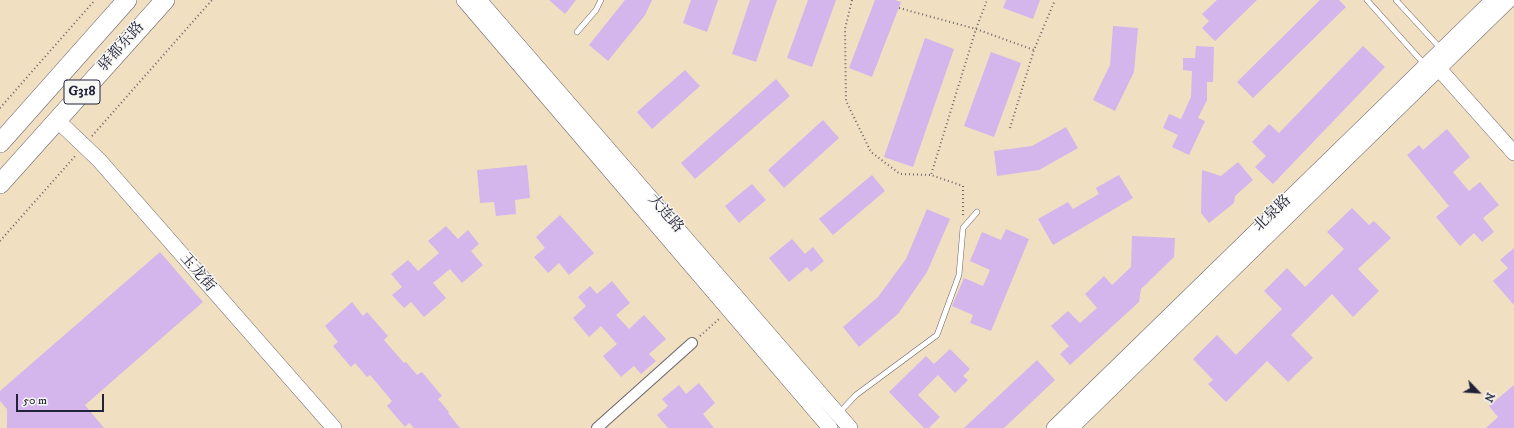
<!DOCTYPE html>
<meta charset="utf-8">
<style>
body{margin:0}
#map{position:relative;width:1514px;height:428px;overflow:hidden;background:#f1dfc2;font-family:"IM FELL DW Pica",serif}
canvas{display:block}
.north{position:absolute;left:1458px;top:372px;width:40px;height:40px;-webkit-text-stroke:3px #f6f6f2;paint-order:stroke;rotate:115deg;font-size:11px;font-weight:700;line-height:16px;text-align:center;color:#22223b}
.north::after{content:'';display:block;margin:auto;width:14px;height:18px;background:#22223b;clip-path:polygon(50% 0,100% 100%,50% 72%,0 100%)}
.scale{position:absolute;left:16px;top:394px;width:88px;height:18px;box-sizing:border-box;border:2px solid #22223b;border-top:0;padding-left:5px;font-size:12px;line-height:14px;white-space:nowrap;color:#22223b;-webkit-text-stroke:3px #f6f6f2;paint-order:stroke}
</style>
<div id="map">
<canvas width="1514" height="428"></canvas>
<div class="north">N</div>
<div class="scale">50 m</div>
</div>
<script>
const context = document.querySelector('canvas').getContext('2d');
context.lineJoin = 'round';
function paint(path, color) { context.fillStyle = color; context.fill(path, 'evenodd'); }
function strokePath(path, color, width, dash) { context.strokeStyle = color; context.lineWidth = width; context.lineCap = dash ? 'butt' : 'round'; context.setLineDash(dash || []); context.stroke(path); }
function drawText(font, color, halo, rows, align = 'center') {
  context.font = font + ' "IM FELL DW Pica","Noto Serif SC",serif'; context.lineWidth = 3; context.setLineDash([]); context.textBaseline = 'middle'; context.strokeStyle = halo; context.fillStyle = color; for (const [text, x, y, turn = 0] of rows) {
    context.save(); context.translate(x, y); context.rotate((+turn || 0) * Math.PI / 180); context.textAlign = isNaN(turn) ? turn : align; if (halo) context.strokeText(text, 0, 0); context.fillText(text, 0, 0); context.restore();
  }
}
paint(new Path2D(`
 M 549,0 L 576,0 L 565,14 Z
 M 625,0 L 652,0 L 645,15 L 608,61 L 589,45 Z
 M 691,0 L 718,0 L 707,32 L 683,23 Z
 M 750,0 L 777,0 L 756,62 L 732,54 Z
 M 808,0 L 836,0 L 812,67 L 787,58 Z
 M 875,0 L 895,0 L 901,2 L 872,77 L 849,68 Z
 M 1006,0 L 1040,0 L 1033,19 L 1003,8 Z
 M 1217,0 L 1257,0 L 1215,41 L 1202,28 L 1209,21 L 1202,14 Z
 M 1320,0 L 1339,0 L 1346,7 L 1253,98 L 1237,82 Z
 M 1113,26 L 1138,28 L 1134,72 L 1115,111 L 1093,100 L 1110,65 Z
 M 925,38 L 954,49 L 913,167 L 884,157 Z
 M 1196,46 L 1214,47 L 1213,82 L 1207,82 L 1207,100 L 1198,118 L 1205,121 L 1189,155 L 1172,147 L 1178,135 L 1163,128 L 1169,114 L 1181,119 L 1191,97 L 1192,71 L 1183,70 L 1183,58 L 1195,58 Z
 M 1363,46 L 1385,67 L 1273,184 L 1255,167 L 1266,156 L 1252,142 L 1269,124 L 1279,133 Z
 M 991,52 L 1021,63 L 994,137 L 964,126 Z
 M 685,70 L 700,86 L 652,129 L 637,112 Z
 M 776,79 L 790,96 L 695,179 L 681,163 Z
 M 823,120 L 839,138 L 784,188 L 768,170 Z
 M 1066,127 L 1078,148 L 1039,170 L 997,176 L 994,151 L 1032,146 Z
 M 1447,129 L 1470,157 L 1453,172 L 1469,191 L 1480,182 L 1499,205 L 1483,218 L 1494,232 L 1482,242 L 1474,233 L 1460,246 L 1436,217 L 1449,206 L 1407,155 L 1419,145 L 1423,150 Z
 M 1238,162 L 1253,180 L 1235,196 L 1234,203 L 1209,223 L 1201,213 L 1202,170 L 1221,176 Z
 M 527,165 L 530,198 L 515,200 L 516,214 L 496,216 L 494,202 L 480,203 L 477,170 Z
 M 872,175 L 885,191 L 833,235 L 819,219 Z
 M 1119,175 L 1133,198 L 1053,245 L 1038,219 L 1068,202 L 1073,209 L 1099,194 L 1096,188 Z
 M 752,184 L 766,200 L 739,223 L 725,206 Z
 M 1352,208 L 1369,225 L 1374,221 L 1391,238 L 1358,269 L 1379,291 L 1353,317 L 1332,294 L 1291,335 L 1313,358 L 1288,382 L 1267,361 L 1226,402 L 1208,384 L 1213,380 L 1193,359 L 1217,335 L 1236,355 L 1282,309 L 1264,291 L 1287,268 L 1305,287 L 1344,249 L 1327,232 Z
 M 927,209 L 950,219 L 927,272 L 898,314 L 859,347 L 843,327 L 878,297 L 906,259 Z
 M 560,215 L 594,253 L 569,275 L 559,263 L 548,273 L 534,257 L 545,248 L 536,237 Z
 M 446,226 L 458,239 L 468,230 L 479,244 L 471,251 L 483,265 L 462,283 L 450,269 L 433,283 L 446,298 L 424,317 L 411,302 L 404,308 L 392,295 L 402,287 L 391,274 L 408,260 L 418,271 L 439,253 L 428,241 Z
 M 1006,229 L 1029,239 L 991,331 L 970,323 L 973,315 L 952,306 L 964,278 L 983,286 L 990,270 L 970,261 L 982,232 L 1001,240 Z
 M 1132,236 L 1175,238 L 1174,257 L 1141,289 L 1139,302 L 1070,365 L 1060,354 L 1069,346 L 1051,326 L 1068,311 L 1080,323 L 1097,308 L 1085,294 L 1104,276 L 1112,285 L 1131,267 Z
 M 792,239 L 805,254 L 813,247 L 824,261 L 811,272 L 807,267 L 789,282 L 769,258 Z
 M 1514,248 L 1514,305 L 1493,281 L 1508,268 L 1500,260 Z
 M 160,252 L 203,302 L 85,405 L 104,428 L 7,428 L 7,409 L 0,401 L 0,391 Z
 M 612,281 L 630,303 L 616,315 L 629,329 L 644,315 L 666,339 L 649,354 L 656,361 L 641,374 L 634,366 L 621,377 L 603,356 L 617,344 L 601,326 L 589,337 L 573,318 L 586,306 L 578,297 L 590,286 L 597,294 Z
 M 352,302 L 363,316 L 367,312 L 388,336 L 384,340 L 404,363 L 406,362 L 417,375 L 422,372 L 442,396 L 438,399 L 449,412 L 448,413 L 460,428 L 414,428 L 409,423 L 405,427 L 387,406 L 392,401 L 370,375 L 367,377 L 355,363 L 351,367 L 333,346 L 338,342 L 325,326 Z
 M 950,349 L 970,369 L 963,376 L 968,380 L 955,393 L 938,375 L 918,395 L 940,417 L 929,428 L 924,428 L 889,392 L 926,356 L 934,364 Z
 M 1037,360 L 1055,380 L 1004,428 L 964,428 Z
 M 699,383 L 715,403 L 703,414 L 714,428 L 668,428 L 657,415 L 668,406 L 662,399 L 679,385 L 686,394 Z
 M 1514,385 L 1514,428 L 1486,428 L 1498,417 L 1489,406 Z`), '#d4b5ec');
const lane = new Path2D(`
 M 1367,0 L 1425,65
 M 1396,0 L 1441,49
 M 577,32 L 596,10 L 601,0
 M 839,413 L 856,395 L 937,335 L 959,275 L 963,228 L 977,212`);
const street = new Path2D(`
 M 597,428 L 692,343`);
const secondary = new Path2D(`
 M 464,0 L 830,428
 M 479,0 L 850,428
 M 1432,61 L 1514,153
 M 57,120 L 99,160 L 334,428
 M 1054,428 L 1493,0
 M 1071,428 L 1509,0`);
const highway = new Path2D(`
 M 0,143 L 127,0
 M 0,184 L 165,0`);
strokePath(lane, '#6a646a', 6);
strokePath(street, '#6a646a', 12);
strokePath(secondary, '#6a646a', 16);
strokePath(highway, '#6a646a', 20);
strokePath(new Path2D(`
 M 852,0 L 845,29 L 846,101 L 871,152 L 900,174 L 931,175
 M 899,8 L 976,29 L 1034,50
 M 0,108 L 95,0
 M 1010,128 L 1034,50 L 1055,0
 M 92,136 L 212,0
 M 963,215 L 963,186 L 931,175 L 976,29 L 987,0
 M 0,241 L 76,155
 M 700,336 L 719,319`), '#6a646a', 2, [1, 3]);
strokePath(lane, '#fff', 5);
strokePath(street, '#fff', 10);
strokePath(secondary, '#fff', 15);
strokePath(highway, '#fff', 19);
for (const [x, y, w] of [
 [82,92,36]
]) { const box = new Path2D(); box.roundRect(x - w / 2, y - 12, w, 24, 3); context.fillStyle = '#f6f6f2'; context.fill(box); strokePath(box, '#22223b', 1); }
drawText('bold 14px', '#22223b', null, [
 ["G318",82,92]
]);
drawText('15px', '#22223b', '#f6f6f2', [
 ["驿都东路",122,47,-48],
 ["大连路",665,214,49],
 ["北泉路",1273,214,-44],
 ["玉龙街",197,273,49]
]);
</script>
